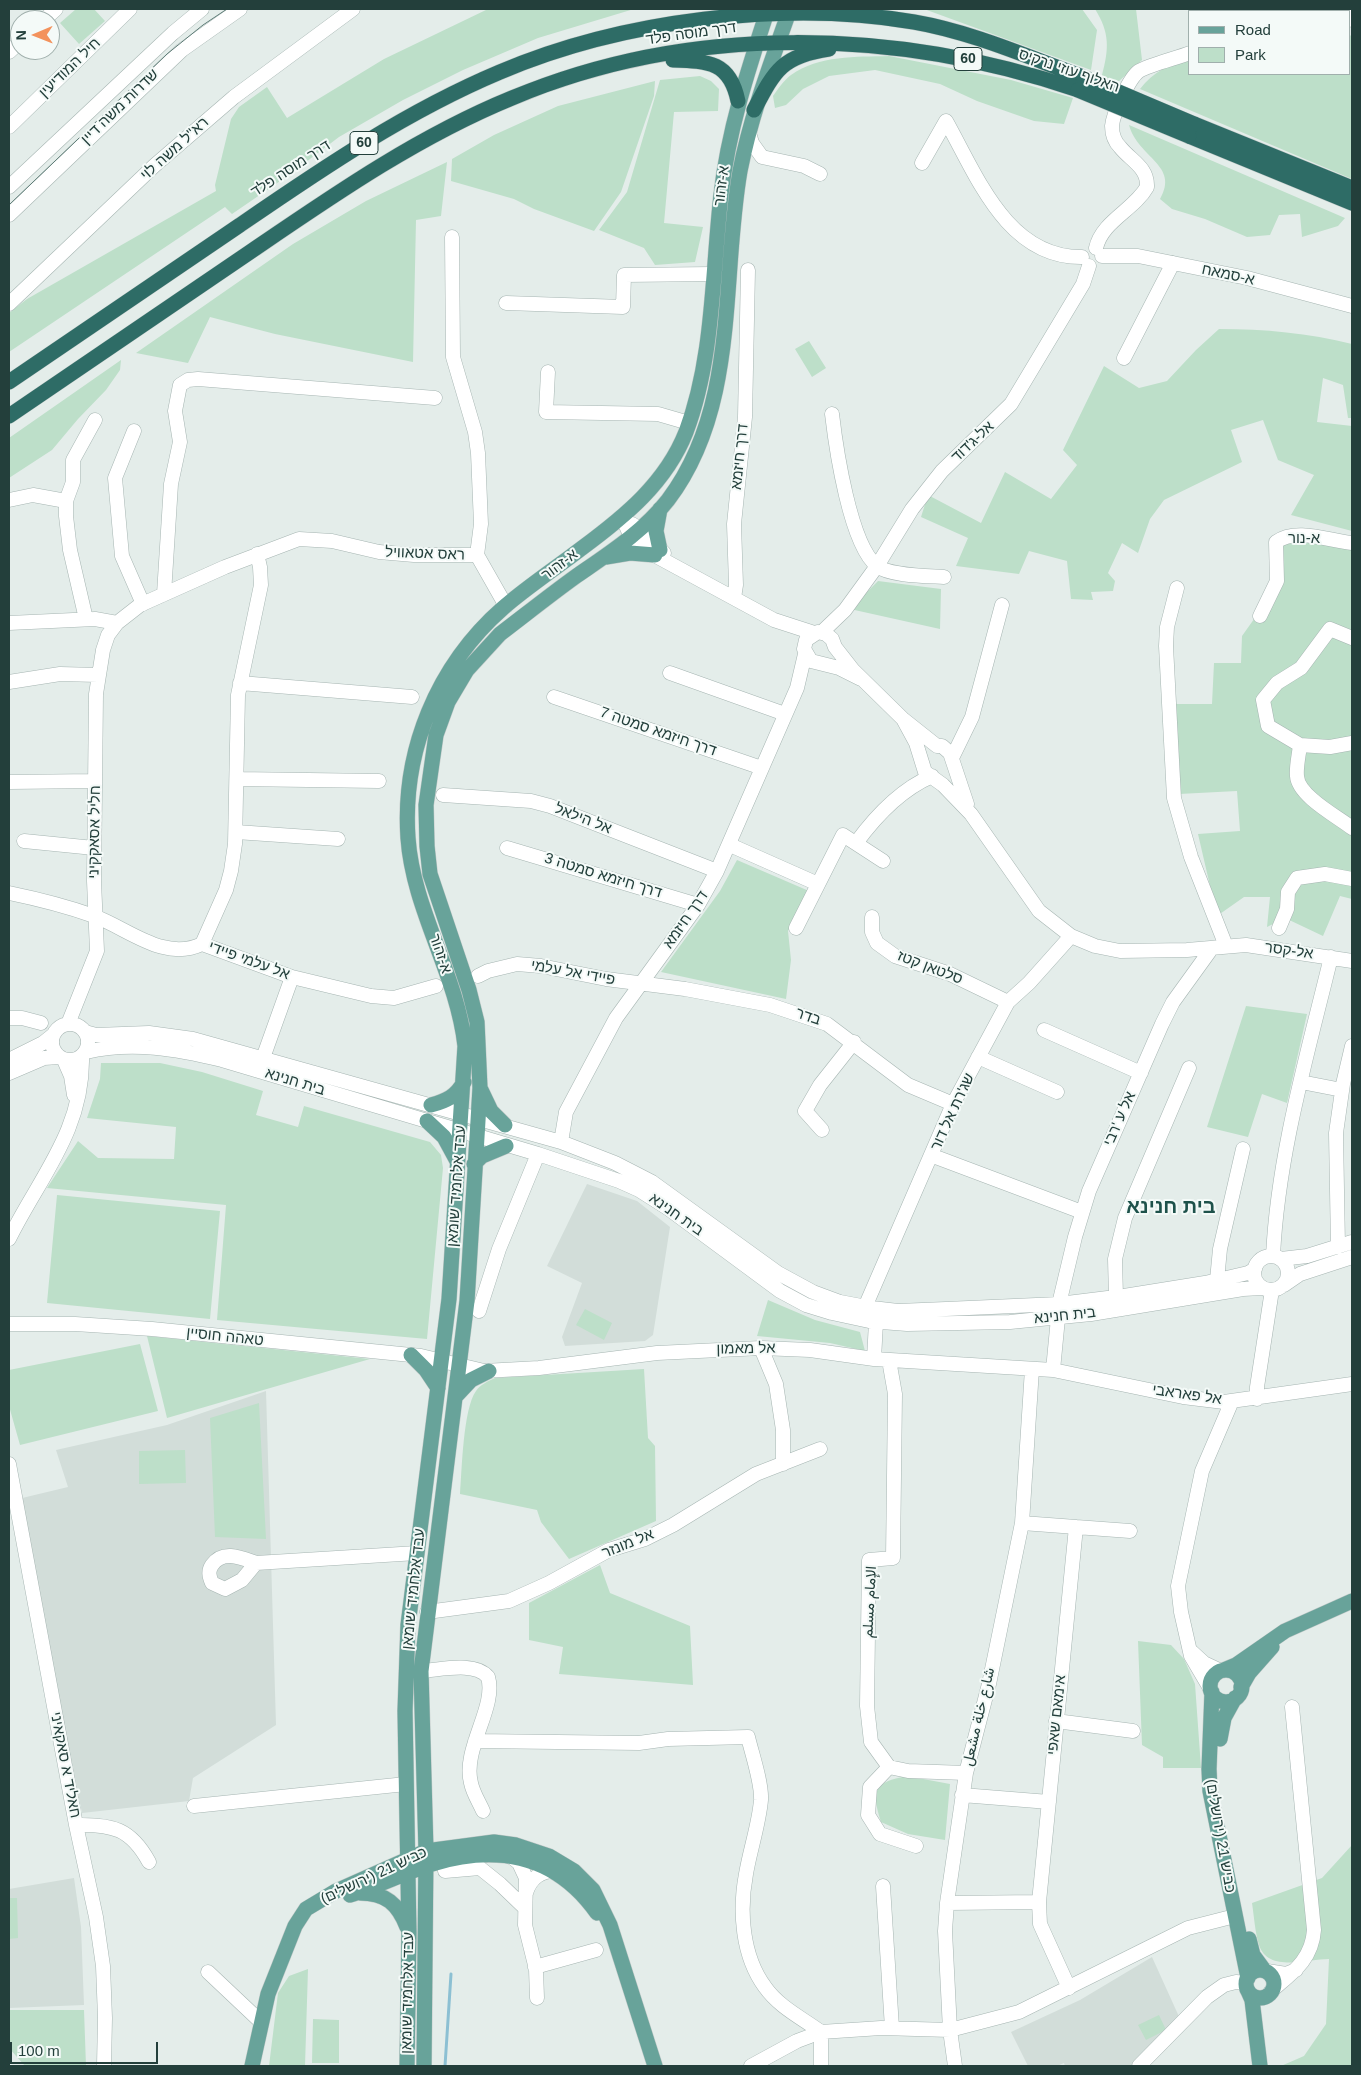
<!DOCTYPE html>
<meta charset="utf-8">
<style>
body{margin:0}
#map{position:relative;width:1361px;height:2075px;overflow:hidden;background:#e4edea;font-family:Helvetica,sans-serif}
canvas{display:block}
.frame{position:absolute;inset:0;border:10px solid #233f3b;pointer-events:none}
.legend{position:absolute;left:1188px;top:10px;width:162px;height:65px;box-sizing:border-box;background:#f4faf8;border:1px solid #a0afac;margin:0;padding:6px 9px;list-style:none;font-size:15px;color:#233f3b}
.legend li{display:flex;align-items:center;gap:10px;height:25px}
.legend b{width:25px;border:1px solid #a0afac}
.north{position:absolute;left:10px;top:10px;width:50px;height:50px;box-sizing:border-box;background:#f4faf8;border:1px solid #a0afac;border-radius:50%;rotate:269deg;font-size:14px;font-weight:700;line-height:20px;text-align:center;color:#233f3b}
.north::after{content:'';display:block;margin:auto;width:18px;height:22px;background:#f3925c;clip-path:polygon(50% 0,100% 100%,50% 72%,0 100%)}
.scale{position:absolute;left:10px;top:2042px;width:148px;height:22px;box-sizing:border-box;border:2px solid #233f3b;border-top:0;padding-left:6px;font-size:15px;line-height:18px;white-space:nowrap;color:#233f3b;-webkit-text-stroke:4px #f4faf8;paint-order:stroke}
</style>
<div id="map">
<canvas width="1361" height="2075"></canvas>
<div class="frame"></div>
<ul class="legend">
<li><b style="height:6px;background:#68a39a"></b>Road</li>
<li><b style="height:14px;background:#bddfc9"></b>Park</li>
</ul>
<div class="north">N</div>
<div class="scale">100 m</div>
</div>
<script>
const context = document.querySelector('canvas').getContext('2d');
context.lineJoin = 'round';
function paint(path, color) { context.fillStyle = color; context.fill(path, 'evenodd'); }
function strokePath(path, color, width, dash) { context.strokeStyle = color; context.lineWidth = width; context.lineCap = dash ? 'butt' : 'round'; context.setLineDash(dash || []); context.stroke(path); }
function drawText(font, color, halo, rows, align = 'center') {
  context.font = font + ' Helvetica,Vazirmatn,Heebo,sans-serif'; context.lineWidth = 4; context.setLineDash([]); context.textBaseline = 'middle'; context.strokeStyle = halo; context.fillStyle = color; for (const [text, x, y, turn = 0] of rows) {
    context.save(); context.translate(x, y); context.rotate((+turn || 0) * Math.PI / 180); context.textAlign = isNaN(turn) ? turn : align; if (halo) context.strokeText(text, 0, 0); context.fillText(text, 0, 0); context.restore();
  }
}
paint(new Path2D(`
 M 587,1184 L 637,1201 L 670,1227 L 653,1335 L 645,1341 L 565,1346 L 562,1337 L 582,1283 L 547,1266 Z
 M 266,1391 L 276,1725 L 193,1778 L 189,1801 L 82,1813 L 18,1499 L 68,1487 L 56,1450 L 167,1425 Z
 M 74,1878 L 81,1927 L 84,2005 L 9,2008 L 9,1889 Z
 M 1152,1957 L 1181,2021 L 1133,2066 L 1065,2066 L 1064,2063 L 1057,2066 L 1028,2066 L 1011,2032 L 1080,2000 Z`), '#d2ddd9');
paint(new Path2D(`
 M 76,9 L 94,9 L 105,21 L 79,44 L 60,23 Z
 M 488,9 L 634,9 L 538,38 L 463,70 L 403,100 L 339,137 L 286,177 L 232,214 L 225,207 L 9,352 L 9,313 L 27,299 L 216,191 L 215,185 L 231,119 L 239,107 L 267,87 L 287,118 L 384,59 Z
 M 924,9 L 1082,9 L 1097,30 L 1091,70 Z
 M 1095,9 L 1136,9 L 1142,60 L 1117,83 L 1102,75 C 1109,49 1110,33 1095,9 Z
 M 1350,35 L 1352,37 L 1352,179 L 1140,89 C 1153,72 1170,64 1190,56 L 1190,74 L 1350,74 Z
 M 889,56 L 1011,80 L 1073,98 L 1064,124 L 1034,121 L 977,101 L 940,84 L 875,70 L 829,76 L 803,89 L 786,105 L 775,108 L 773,96 C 778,89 784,80 791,75 C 819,55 856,57 889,56 Z
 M 700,76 L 711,81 L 719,89 L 718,111 L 674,112 L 664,223 L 703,227 L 695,262 L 655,265 L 644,248 L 599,230 L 627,192 L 660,80 Z
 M 655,81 L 654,96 L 621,192 L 594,231 L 534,209 L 514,199 L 451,181 L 452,159 L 494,135 L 558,106 Z
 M 1129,125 L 1345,218 L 1338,226 L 1302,237 L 1300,214 L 1279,215 L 1270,235 L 1247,237 L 1205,219 L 1172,209 L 1160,199 C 1180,165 1138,158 1129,125 Z
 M 447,162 L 441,216 L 416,220 L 413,362 L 275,334 L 210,317 L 188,363 L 136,353 L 293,244 L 366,201 Z
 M 1219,329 C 1264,329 1309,333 1352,344 L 1352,418 L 1348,418 L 1343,385 L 1323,378 L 1317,422 L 1352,426 L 1352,531 L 1291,515 L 1314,475 L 1278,460 L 1263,420 L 1231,430 L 1242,462 L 1164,500 L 1150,519 L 1138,553 L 1122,543 L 1108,573 L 1115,581 L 1113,591 L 1091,592 L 1093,600 L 1071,599 L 1067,561 L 1029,551 L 1019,574 L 956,566 L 968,538 L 921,517 L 928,495 L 981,523 L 1005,472 L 1051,499 L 1077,465 L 1063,450 L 1104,366 L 1139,388 L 1167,381 L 1196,350 Z
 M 809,341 L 826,368 L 812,377 L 795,349 Z
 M 121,360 L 120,370 L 106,390 L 78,419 L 52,450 L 9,478 L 9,438 Z
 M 1274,538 L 1352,541 L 1352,899 L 1340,896 L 1323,936 L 1285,918 L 1267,927 L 1270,897 L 1244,897 L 1217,916 L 1198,834 L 1240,831 L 1237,791 L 1179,794 L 1172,704 L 1212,704 L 1214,663 L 1241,663 L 1242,636 L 1281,581 Z
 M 878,581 L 941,589 L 940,629 L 850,609 Z
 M 737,860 L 809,891 L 788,931 L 791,960 L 786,999 L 661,972 L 720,891 Z
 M 1246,1006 L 1307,1014 L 1287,1103 L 1262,1094 L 1248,1137 L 1207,1127 Z
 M 101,1063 L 160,1063 L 202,1072 L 263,1091 L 256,1115 L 298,1127 L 304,1106 L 430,1142 L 441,1155 L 443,1168 L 427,1339 L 217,1320 L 226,1205 L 47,1188 L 78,1141 L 98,1158 L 174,1159 L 176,1127 L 87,1118 L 100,1079 Z
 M 57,1195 L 220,1211 L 210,1319 L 47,1303 Z
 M 768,1300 L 815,1320 L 860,1332 L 865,1351 L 830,1343 L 757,1336 Z
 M 585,1309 L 612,1323 L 604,1340 L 576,1325 Z
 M 147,1336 L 370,1359 L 167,1418 Z
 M 140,1344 L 158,1411 L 20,1445 L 9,1406 L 9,1370 Z
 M 644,1369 L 648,1438 L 655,1446 L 656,1521 L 569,1559 L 541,1522 L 537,1510 L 460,1494 C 462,1470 463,1409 476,1391 C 480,1385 488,1381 495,1378 Z
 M 259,1403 L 266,1539 L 215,1537 L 210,1418 Z
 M 185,1450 L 186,1483 L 139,1484 L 139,1451 Z
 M 600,1565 L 610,1593 L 690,1626 L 693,1685 L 559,1674 L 563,1647 L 529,1640 L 529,1603 Z
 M 1138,1641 L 1171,1645 L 1184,1659 L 1195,1684 L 1201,1768 L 1163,1768 L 1163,1757 L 1142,1745 Z
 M 907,1776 L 950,1784 L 945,1840 L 908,1834 L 881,1822 C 871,1790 874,1782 907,1776 Z
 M 1352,1845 L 1352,2066 L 1281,2066 L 1304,2056 L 1326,2024 L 1329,1959 C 1308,1959 1268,1973 1259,1945 C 1255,1932 1254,1916 1252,1903 L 1322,1878 Z
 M 9,1898 L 17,1898 L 18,1938 L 9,1939 Z
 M 308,1969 L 305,2066 L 269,2066 L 278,1993 L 289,1976 Z
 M 9,2010 L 84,2010 L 86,2066 L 25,2066 L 9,2048 Z
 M 1159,2015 L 1166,2030 L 1146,2040 L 1138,2025 Z
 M 313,2019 L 339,2020 L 339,2063 L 312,2063 Z`), '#bddfc9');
strokePath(new Path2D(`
 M 445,2066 L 451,1974`), '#8cc0d3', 3);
const minor = new Path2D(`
 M 1237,11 L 1239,9
 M 1352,13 L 1352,20
 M 44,20 L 56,9
 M 9,52 L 20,42
 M 9,127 L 130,9
 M 749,133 L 752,143 L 762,157 L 804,166 L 820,174
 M 922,163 L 946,121 C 977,176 1007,258 1082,257
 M 9,187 L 173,33 L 202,9
 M 9,215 L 182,50 L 240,9
 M 1096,248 C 1102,221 1134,210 1147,187 C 1148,167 1131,161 1120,147 C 1115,142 1112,134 1112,126 C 1113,114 1129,78 1139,71 C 1149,65 1177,58 1190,53
 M 1102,256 L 1138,256 L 1247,278 L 1352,306
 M 506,303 L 623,307 L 624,275 L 713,274
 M 9,304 L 154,166 L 234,97 L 353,9
 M 1124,358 L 1173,263
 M 548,372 L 546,412 L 658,414 L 689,423
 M 832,414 C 836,448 850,545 877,566 C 890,576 927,576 944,577
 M 134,431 L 115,478 L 122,556 L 143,604
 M 9,500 L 33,495 L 66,501
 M 622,517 L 631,537 L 645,550 L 774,620 L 814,633
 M 632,524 L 640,529 L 664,553
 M 477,555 L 506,606
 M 1177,588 L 1167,627 L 1166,646 L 1174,798 L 1191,857 L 1226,946
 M 164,594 L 171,484 L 180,442 L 175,411 L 180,385 L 188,380 L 198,379 L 435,398
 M 734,598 L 736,585 L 734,524 L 745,417 L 748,270
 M 1260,616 L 1277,581 L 1276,542 C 1296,527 1330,541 1352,543
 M 86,619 L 70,550 L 66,516 L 66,501 L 73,482 L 73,460 L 95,420
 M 9,623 L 95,619 L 117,623
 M 822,632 L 845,610 L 877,566 L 912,509 L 942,471 L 1011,404 L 1083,284 L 1089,266
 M 1352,638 L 1330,629 L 1301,668 L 1277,683 L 1263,700 L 1268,726 L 1300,745 L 1330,747 L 1352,743
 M 670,673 L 785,714
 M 861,679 L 839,668 L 811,661 L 804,649 L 806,640 L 818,632 L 826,634 L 832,639 L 835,647 L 853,670 L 903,719 L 937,746 L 942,746 L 950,753 L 967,804
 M 9,682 L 60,674 L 98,675
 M 240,683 L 412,697
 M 554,697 L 762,768
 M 903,719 L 916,743 L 925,772 L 943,785 L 971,814 L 1039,911 L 1071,936 L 1095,946 L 1120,951 L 1187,950 L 1246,945 L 1352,961
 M 1300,745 C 1299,755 1296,767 1297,776 C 1298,796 1338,817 1352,828
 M 952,758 L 972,717 L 1002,605
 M 237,779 L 379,781
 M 9,782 L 95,781
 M 443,795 L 531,801 L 550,806 L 717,871
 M 236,832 L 338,839
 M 24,841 L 94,848
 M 856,843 C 875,817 902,789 932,776
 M 730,845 L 818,884
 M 507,848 L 698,905
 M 9,893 C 38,899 66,906 94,916 C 129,929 164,962 202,944 L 292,977 L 371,996 L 394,998 L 436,986
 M 872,917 L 872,932 L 877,943 L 895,956 L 950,974 L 1008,1002
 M 796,928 L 843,835 L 883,861
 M 1279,928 L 1287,909 L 1288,892 L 1297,878 L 1325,874 L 1352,879
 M 202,944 L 226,890 L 231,871 L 235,844 L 238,695 L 261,585 L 260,567 L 257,554
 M 478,976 L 488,971 L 517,964 L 541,966 L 606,979 L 685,989 L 770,1005 L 827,1024 L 908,1085 L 953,1104
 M 9,1018 L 22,1018 L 41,1023
 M52 1042a18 18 0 1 1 36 0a18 18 0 1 1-36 0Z
 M 68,1024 L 97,951 L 94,881 L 96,694 L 103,650 L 108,635 L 117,623 L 140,605 L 225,567 L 299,539 L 332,541 L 379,552 L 414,555 L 477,555 L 481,524 L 478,453 L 475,432 L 453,357 L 452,237
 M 1044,1030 L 1141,1073
 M 85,1032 L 96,1035 L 149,1033 L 193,1039 L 561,1142 L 615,1163 L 652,1182 L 778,1273 L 813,1292 L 840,1302 L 872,1308 L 898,1311 L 946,1309 L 1059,1304 L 1124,1296 L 1205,1283 L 1248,1273 L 1255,1269
 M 86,1052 C 132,1041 177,1049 222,1060 L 538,1154 L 619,1181 L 639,1190 L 669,1209 L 780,1291 L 806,1305 L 832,1313 L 869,1321 L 907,1324 L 1010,1322 L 1091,1314 L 1243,1289 L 1262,1288
 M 978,1057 L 1057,1092
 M 263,1058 L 292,977
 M 9,1060 L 43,1043 L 53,1035
 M 64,1060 L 71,1076 L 74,1095
 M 9,1073 L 44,1058 L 59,1057
 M 1301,1082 L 1342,1090
 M 822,1130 L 805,1111 L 820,1085 L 854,1042
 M 561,1142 L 566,1112 L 616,1018 L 698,905 L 717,871 L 797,688 L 805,654
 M 933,1156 L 1082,1212
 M 9,1239 C 39,1178 84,1130 82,1056
 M 1338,1247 L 1336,1133 L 1343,1084 L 1352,1046
 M1254 1273a17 17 0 1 1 34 0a17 17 0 1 1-34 0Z
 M 1273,1256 C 1278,1154 1307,1056 1331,957
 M 1281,1259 L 1307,1256 L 1352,1242
 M 1217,1280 L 1220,1249 L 1243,1149
 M 1284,1285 L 1300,1274 L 1352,1257
 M 1116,1297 L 1115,1259 L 1125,1218 L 1189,1068
 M 1059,1304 L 1075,1237 L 1089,1191 L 1162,1024 L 1173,1002 L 1212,948
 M 865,1307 L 953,1104 L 1008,1002 L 1029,983 L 1071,936
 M 479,1311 L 499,1249 L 538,1154
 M 9,1324 L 75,1324 L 152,1329 L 421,1356 L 484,1371 L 539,1368 L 657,1353 L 761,1348 L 810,1350 L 874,1359 L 1053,1370 L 1183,1397 L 1224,1402 L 1352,1384
 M 761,1348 L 776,1384 L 783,1430 L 783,1464
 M 874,1359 L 876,1322
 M 889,1360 L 895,1394 L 893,1558 L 869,1560 L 867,1706 L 871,1742 L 889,1767 L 908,1771 L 966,1773
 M 1053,1370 L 1058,1318
 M 1257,1399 L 1257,1387 L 1272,1290
 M 9,1464 L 76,1825 L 96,1917 L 103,1966 L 105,2018 L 104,2066
 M 1022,1523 L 1130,1531
 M 256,1563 L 242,1580 L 225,1589 L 212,1583 C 209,1576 208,1571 212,1565 C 223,1549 242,1558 256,1563 L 417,1553
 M 427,1612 L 509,1601 L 549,1583 L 609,1550 L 645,1539 L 673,1525 L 756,1474 L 820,1449
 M 1192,1652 L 1204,1663 L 1221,1671
 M 421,1671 C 440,1670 475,1661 488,1677 C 497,1707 462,1749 471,1783 C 473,1793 479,1802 483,1811
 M 1211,1690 L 1191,1656 L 1181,1612 L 1178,1586 L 1202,1471 L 1232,1401
 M 1056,1721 L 1133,1731
 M 475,1741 L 639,1743 L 668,1739 L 748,1737 C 752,1754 762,1783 761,1800 C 759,1824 750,1850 746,1874 C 739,1911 742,1956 765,1987 C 779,2007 802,2018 821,2032 L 821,2066
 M 889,1767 L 870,1787 L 868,1815 L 880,1834 L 916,1846
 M 962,1795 L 1049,1802
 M 194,1806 L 406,1784
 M 76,1825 C 113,1824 131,1829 149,1862
 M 509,1855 L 519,1863 L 526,1878 L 525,1925 L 536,1969 L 537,1998
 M 445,1871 L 480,1868 L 500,1884 L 525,1908
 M 883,1886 L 892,2028
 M 526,1893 C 530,1879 541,1870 556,1871
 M 947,1903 L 1039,1902
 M 535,1967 L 596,1950
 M 1267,1971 L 1286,1974 L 1296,1970
 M 208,1972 L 261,2022
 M 1069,1988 L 1040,1924 L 1039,1902 L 1076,1527
 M 1271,1991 C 1292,1973 1312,1960 1314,1930 L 1292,1707
 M 751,2066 L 797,2041 L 821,2032 L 881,2028 L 950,2030 L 1019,2012 L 1188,1928 L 1235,1916
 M 955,2066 L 950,2030 L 945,1931 L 947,1903 L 966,1773 L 989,1684 L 1022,1523 L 1032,1369
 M 1139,2066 L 1207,1997 L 1224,1985 L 1236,1982 L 1246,1983`);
const major = new Path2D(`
 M 660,509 L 656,531 L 660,550
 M 606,557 L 630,553 L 655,555
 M 481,1090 L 491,1111 L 505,1125
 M 431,1105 C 447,1101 456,1096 464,1082
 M 427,1121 L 444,1137 L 457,1161
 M 474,1164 L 482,1156 L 506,1146
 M 411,1355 L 426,1370 L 438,1388
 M 455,1397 L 471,1380 L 489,1371
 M 1224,1670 L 1236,1665 L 1285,1631 L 1352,1601
 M1210 1686a16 16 0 1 1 32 0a16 16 0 1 1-32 0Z
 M 1241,1687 L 1249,1673 L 1272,1647
 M 1212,1692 L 1209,1769 L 1210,1791 L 1248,1978
 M 1220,1739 L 1224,1718 L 1235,1698
 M 360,1893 C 386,1893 398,1904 407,1927
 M 350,1895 C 378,1886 404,1873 432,1864 C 498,1844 556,1855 597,1913
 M 1249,1939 L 1253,1955 L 1264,1970
 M1246 1984a14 14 0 1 1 28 0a14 14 0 1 1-28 0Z
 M 1248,1991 L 1252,2000 L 1260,2066
 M 252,2066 L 268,1994 L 295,1926 L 306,1909 L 336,1891 L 426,1851 L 494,1842 L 516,1845 L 549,1856 L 574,1871 L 593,1890 L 610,1925 L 655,2066
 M 407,2066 L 409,1933 L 405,1711 L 408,1625 L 449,1299 L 465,1046 C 457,974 413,910 408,838 C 402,751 437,666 503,608 C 527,587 556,568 582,548 C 624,517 666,483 686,432 C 714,358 712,273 721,195 C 728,131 748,70 768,9
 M 424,2066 L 426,1851 L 421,1671 L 467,1301 L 480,1088 L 477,1022 L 469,990 L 430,874 L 427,846 L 426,805 L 436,735 L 448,702 L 467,670 L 500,634 C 525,615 550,595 575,577 C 608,554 643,532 668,500 C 739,406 721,280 740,171 C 751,115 771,63 790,9`);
const highway = new Path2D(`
 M 673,60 C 709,61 730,62 738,101
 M 754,110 C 775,70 782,56 829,49
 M 1194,124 L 1352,188
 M 1189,136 L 1352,203
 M 9,382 C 86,329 163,277 240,225 C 323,168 407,111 500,72 C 622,20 784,0 914,22 C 972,32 1028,57 1083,77
 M 9,416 C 90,361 172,305 253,250 C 335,194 419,136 512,98 C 691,23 896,28 1078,90`);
strokePath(minor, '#a6b5b2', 15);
strokePath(major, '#c1c9c8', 16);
strokePath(highway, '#c1c9c8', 16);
strokePath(minor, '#fff', 14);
strokePath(major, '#68a39a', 15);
strokePath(highway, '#2e6c66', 15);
strokePath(new Path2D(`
 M 9,205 L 167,54 L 203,25 L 227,9`), '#5d7b76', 1);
const highwayBridge = new Path2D(`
 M 1083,77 L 1194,124
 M 1078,90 L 1189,136`);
strokePath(highwayBridge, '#c1c9c8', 16, []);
strokePath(highwayBridge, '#2e6c66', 15);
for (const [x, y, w] of [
 [968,59,28],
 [364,143,28]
]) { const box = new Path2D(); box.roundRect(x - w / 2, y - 11.5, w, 23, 4); context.fillStyle = '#f4faf8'; context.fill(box); strokePath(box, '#233f3b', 1); }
drawText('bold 14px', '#233f3b', null, [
 ["60",968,59],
 ["60",364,143]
]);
drawText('15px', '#233f3b', '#f4faf8', [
 ["דרך מוסה פלד",691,34,-8],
 ["חיל המודיעין",70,68,-44],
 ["האלוף עוזי נרקיס",1069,71,19],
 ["שדרות משה דיין",120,107,-44],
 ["רא\"ל משה לוי",175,149,-42],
 ["דרך מוסה פלד",291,169,-33],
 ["א-זהור",722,186,-83],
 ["א-סמאח",1228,275,12],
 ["אל-ג'דוד",973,442,-43],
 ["דרך חיזמא",740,457,-84],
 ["א-נור",1304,539],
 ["ראס אטאוויל",425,554,2],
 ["א-זהור",560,565,-37],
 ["דרך חיזמא סמטה 7",658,732,19],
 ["אל הילאל",583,819,21],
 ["חליל אסאקקיני",95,832,-89],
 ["דרך חיזמא סמטה 3",603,876,17],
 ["דרך חיזמא",686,920,-55],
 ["אל-קסר",1289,951,8],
 ["א-זהור",440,954,71],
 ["אל עלמי פיידי",249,961,20],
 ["סלטאן קטז",930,968,21],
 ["פיידי אל עלמי",573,973,10],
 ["בדר",808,1017,19],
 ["בית חנינא",295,1082,17],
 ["שג'רת אל דור",953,1112,-65],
 ["אל ע 'רבי",1120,1119,-66],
 ["עבד אלחמיד שומאן",457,1186,-86],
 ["בית חנינא",676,1215,35],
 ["בית חנינא",1065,1316,-6],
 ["טאהה חוסיין",225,1337,6],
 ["אל מאמון",746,1349,-1],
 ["אל פאראבי",1187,1395,8],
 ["אל מונזר",628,1544,-22],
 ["עבד אלחמיד שומאן",414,1589,-84],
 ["الإمام مسلم",870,1602,-87],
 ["אימאם שאפי",1057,1715,-84],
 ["شارع خلة مشعل",979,1717,-77],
 ["חאליד א סאקאיני",65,1765,79],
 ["כביש 21 (ירושלים)",1220,1836,80],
 ["כביש 21 (ירושלים)",374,1876,-25],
 ["עבד אלחמיד שומאן",408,1993,-89]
]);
drawText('bold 20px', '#1e524b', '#f4faf8', [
 ["בית חנינא",1171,1207]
]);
</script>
